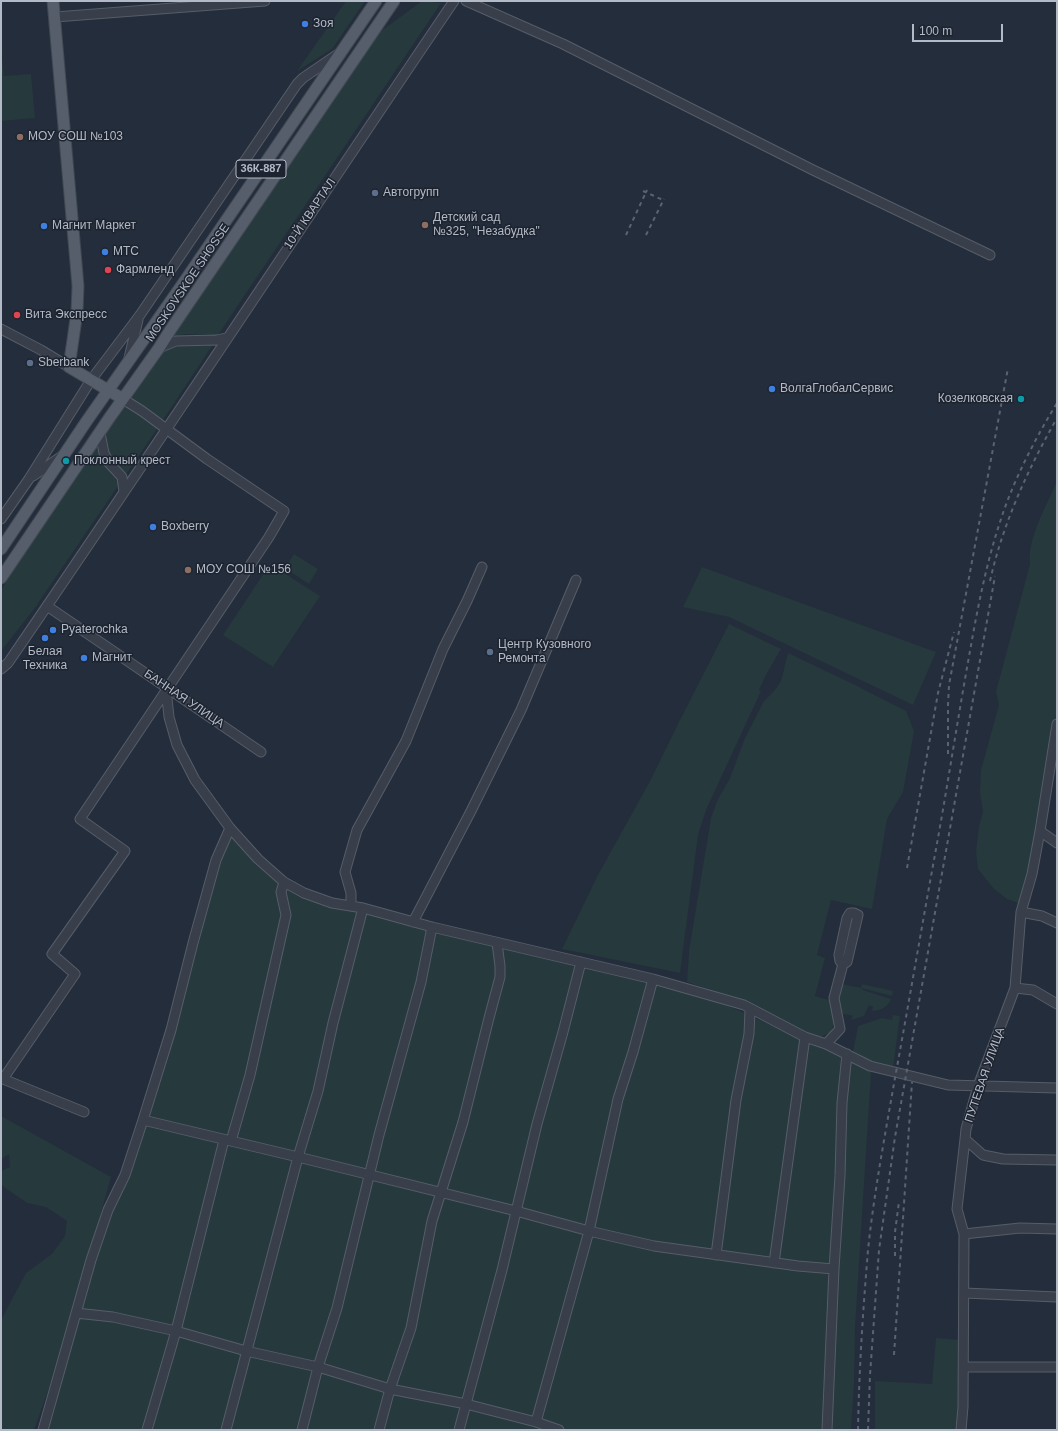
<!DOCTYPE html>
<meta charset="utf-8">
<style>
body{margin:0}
#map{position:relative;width:1058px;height:1431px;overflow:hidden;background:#242d3b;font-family:Arial,sans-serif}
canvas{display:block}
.frame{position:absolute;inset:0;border:2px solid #b3bac7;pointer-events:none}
.scale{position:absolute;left:912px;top:24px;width:91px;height:18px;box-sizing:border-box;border:2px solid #b3bac7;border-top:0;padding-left:5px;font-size:12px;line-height:14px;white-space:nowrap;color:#b3bac7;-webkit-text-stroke:3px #1d2430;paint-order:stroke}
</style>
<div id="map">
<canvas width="1058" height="1431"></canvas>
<div class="frame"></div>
<div class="scale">100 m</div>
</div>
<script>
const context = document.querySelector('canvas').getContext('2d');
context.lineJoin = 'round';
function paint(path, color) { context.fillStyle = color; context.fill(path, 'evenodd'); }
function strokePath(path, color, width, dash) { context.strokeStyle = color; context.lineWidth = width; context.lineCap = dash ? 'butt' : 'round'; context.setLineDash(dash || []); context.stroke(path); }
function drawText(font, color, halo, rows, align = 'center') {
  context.font = font + ' Arial,sans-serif'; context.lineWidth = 3; context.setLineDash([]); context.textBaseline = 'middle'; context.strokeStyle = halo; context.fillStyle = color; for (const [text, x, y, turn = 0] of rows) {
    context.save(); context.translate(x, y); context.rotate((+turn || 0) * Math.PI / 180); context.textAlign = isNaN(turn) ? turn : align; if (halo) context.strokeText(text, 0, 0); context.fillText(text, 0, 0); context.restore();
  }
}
paint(new Path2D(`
 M 346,1 L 365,1 L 332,49 L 297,71 Z
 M 422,1 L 441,3 L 218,335 L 186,334 L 166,338 L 365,43 Z
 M 1,49 L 4,76 L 31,74 L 35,118 L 1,121 Z
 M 214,343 L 155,432 L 34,609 L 1,651 L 1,590 L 100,433 L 156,353 L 170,347 Z
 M 1057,481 L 1057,710 L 1031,855 L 1021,904 L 1007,899 L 994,889 L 978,869 L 976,851 L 979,826 L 983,812 L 980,792 L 981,770 L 999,705 L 996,692 L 1030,564 C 1027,538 1047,505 1057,481 Z
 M 294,554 L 318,569 L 309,584 L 285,568 Z
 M 270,564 L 320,596 L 273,667 L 223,635 Z
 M 702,567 L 936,652 L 913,705 L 729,617 L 683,607 Z
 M 729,624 L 781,649 L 767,673 L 759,690 L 761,691 L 706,810 L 698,835 L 680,973 L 562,949 L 598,875 L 650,781 L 679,722 Z
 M 788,653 L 853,684 L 906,711 L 914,731 L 903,792 L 887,819 L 872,909 L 831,900 L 817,955 L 825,958 L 815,996 L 832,1001 L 834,1023 L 831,1032 L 821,1037 L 810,1035 L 742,1000 L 687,982 L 689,951 L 711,818 L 718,799 L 730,778 L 745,738 L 764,701 L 775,690 L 781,681 Z
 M 233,833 L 283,885 L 411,925 L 495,947 L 651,983 L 711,1000 L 738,1010 L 809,1043 L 824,1048 L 872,1072 L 871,1073 L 855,1327 L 854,1383 L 851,1430 L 44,1430 L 77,1316 L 218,869 Z
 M 842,984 L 861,988 L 862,984 L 893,991 L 892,996 L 861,988 L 863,990 L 891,999 C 888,1007 880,1011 872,1011 L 873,1007 L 869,1005 L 864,1016 L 851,1020 L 853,1016 L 839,1013 L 838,996 Z
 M 893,1015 L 900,1016 L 893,1068 L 875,1064 L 853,1052 L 858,1026 L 882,1018 L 892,1020 Z
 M 1,1116 L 111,1177 L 86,1266 L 81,1278 L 50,1385 L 34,1430 L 1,1430 L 1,1395 L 2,1392 L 1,1385 L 1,1320 L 26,1273 L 52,1254 L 65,1236 L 67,1221 L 46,1207 L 27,1203 L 1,1185 L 1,1171 L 10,1167 L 9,1154 L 1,1159 Z
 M 936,1338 L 961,1340 L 957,1430 L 875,1430 L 875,1381 L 932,1384 Z`), '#26393c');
const minor = new Path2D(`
 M 466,1 L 563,44 L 813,170 L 990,255
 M 55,17 L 265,1
 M 1,329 L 41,350 L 69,367
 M 159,348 L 176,341 L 217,340 L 226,338
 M 129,358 L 138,320
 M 100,433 L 104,453 L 109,463 L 122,477 L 124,492
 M 33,476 L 62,456
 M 1,519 L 29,479 L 91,380 L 140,315 L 297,84 L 303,78 L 338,54
 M 47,606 L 261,752
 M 1,669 L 8,663 C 159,443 305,221 454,1
 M 166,689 L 169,717 L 177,745 L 195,780 L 230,828 L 258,859 L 284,882 L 304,893 L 332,903 L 363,908 L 432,927 L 653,979 L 744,1005 L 805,1037 L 826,1044 L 870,1066 L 948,1085 L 1057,1088
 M 1040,831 L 1057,843
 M 351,905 L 351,893 L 345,872 L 357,830 L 406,741 L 443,649 L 467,601 L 482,567
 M 1021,912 L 1042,916 L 1057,923
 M 413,922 L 471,811 L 521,710 L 576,580
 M 1015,988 L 1033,990 L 1057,1004
 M 826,1044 L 840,1029 L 834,998 L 843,964 L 847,962 L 858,915 L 854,913 L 850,913 L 847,918 L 839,955 L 840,961 L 843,964
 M 84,1112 L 3,1079 L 75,974 L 52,954 L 125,851 L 80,819 L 269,537 L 284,511 L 207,459 L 142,411 L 123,399
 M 143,1120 L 298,1157 L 516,1211 L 589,1231 L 654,1246 L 798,1266 L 834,1269
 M 965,1139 L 983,1155 L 1003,1159 L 1057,1160
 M 231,1141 L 250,1075 L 286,915 L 281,892 L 284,882
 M 964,1234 L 1020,1228 L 1057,1229
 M 716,1255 L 736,1100 L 749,1034 L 750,1010
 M 774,1263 L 805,1037
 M 964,1293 L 1057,1297
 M 76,1313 L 113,1317 L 176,1331 L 246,1351 L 318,1367 L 390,1389 L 466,1404 L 536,1422 L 559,1430
 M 964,1367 L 1057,1367
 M 536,1422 L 589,1231 L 618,1099 L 633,1052 L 653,979
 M 43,1430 L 91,1260 L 108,1210 L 125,1175 L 143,1120 L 171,1030 L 193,943 L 216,860 L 230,828
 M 147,1430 L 176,1331 L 224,1140
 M 226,1430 L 298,1157 L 318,1091 L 333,1023 L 363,908
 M 302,1430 L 318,1367 L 337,1308 L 379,1135 L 421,982 L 432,927
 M 379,1430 L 390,1389 L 411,1328 L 432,1221 L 463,1122 L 489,1018 L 500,977 L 500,966 L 497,943
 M 459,1430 L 502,1270 L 537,1124 L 563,1032 L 581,962
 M 827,1430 L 834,1269 L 840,1176 L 842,1103 L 847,1054
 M 961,1430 L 963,1407 L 964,1234 L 957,1209 L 965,1139 L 966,1129 L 978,1086 L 1015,988 L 1021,912 L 1032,874 L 1040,831 L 1057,724`);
const major = new Path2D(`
 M 53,1 L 78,286 L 77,312 L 69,367 L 123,399
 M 1,549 L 86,422 L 182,285 L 376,1
 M 1,578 L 110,417 L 159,348 L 171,329 L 394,1`);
strokePath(minor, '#565d69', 11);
strokePath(major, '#414854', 13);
strokePath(minor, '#383f4b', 9);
strokePath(major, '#565e6b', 11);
strokePath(new Path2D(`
 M 643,191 L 663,200
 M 626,235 L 647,190
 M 646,235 L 664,199
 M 990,581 C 1003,523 1028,469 1057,418
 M 948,754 L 948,705 L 949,685 L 1008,368
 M 907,868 L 938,693 L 954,632
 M 895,1256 L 895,1232 L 899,1202
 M 894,1355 L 912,1082
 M 858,1430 C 859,1370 863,1310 868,1250 C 874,1193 885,1135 895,1078 C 909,1002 922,925 936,849 C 948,783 958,717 970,651 C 979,600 989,550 1007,502 C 1020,468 1038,434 1057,403
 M 868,1430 L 870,1375 L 879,1250 L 895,1137 L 995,576`), '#5a6372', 2, [4, 4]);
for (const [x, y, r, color] of [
 [305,24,4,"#3f7fe0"],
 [20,137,4,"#8d6e63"],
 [375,193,4,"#5c6f8a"],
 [425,225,4,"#8d6e63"],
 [44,226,4,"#3f7fe0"],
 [105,252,4,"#3f7fe0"],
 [108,270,4,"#e0444e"],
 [17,315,4,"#e0444e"],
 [30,363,4,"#5c6f8a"],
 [772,389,4,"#3f7fe0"],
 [1021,399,4,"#0f9aa8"],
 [66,461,4,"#0f9aa8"],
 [153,527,4,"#3f7fe0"],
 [188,570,4,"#8d6e63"],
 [53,630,4,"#3f7fe0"],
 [45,638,4,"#3f7fe0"],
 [490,652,4,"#5c6f8a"],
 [84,658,4,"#3f7fe0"]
]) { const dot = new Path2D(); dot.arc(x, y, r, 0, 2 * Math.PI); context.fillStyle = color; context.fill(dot); strokePath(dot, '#1d2430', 1.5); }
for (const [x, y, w] of [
 [261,169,50]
]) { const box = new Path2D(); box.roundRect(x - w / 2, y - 9, w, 18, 3); context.fillStyle = '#1d2430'; context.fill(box); strokePath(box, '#b3bac7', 1); }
drawText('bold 11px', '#b3bac7', null, [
 ["36К-887",261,169]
]);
drawText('12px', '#b3bac7', '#1d2430', [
 ["Зоя",313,24],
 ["МОУ СОШ №103",28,137],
 ["Автогрупп",383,193],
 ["Детский сад",433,218],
 ["№325, \"Незабудка\"",433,232],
 ["Магнит Маркет",52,226],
 ["МТС",113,252],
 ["Фармленд",116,270],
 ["Вита Экспресс",25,315],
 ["Sberbank",38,363],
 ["ВолгаГлобалСервис",780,389],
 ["Козелковская",1013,399,"right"],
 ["Поклонный крест",74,461],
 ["Boxberry",161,527],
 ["МОУ СОШ №156",196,570],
 ["Pyaterochka",61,630],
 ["Центр Кузовного",498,645],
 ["Ремонта",498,659],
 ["Белая",45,652,"center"],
 ["Техника",45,666,"center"],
 ["Магнит",92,658]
], 'left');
drawText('12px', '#b3bac7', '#1d2430', [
 ["10-Й КВАРТАЛ",310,214,-56],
 ["MOSKOVSKOE SHOSSE",188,283,-56],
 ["БАННАЯ УЛИЦА",184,699,34],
 ["ПУТЕВАЯ УЛИЦА",985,1075,-71]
]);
</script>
